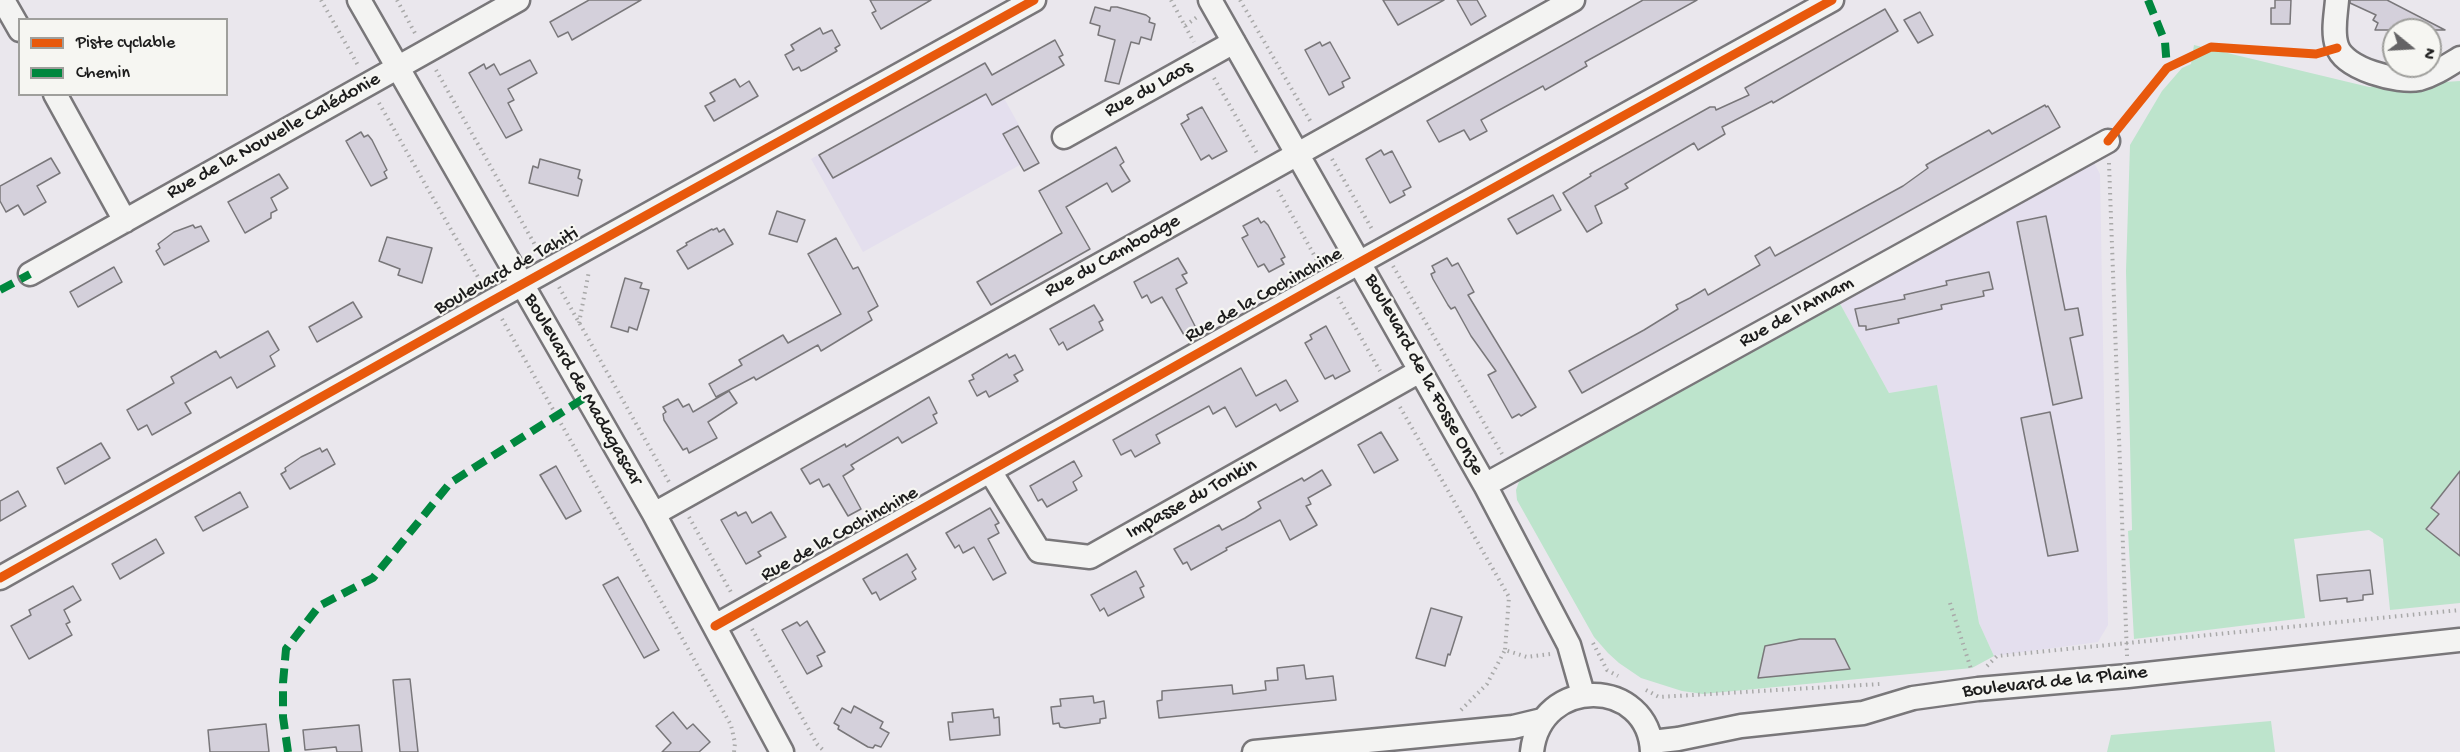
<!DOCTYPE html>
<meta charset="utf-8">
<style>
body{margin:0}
#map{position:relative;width:2460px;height:752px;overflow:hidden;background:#eae7ed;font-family:"Gochi Hand",sans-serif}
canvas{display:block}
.legend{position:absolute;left:18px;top:18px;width:210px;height:78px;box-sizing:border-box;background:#f6f6f2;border:2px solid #9f9f9c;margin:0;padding:8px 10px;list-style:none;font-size:18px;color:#1c1c1c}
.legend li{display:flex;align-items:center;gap:12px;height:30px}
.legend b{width:30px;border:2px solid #9f9f9c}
.north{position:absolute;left:2382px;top:18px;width:60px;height:60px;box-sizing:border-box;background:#f6f6f2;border:2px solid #9f9f9c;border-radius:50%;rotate:108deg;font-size:16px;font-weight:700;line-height:24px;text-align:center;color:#1c1c1c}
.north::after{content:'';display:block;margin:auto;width:21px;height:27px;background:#646365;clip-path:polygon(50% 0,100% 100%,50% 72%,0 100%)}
</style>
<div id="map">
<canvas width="2460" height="752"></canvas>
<ul class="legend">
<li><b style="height:8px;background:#e8590c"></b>Piste cyclable</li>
<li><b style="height:8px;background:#00873e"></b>Chemin</li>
</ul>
<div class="north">N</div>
</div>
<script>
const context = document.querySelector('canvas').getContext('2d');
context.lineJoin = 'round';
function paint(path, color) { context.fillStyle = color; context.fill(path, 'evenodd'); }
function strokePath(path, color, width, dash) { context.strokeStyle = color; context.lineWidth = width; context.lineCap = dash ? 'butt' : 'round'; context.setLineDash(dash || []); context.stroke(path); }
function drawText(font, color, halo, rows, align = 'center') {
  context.font = font + ' "Gochi Hand",sans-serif'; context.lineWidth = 4.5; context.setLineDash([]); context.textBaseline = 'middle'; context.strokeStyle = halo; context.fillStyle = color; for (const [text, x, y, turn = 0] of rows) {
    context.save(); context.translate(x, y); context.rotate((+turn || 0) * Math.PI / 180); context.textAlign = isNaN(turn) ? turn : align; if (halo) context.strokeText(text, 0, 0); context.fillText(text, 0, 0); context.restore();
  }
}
paint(new Path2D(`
 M 984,62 L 1036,156 L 863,252 L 811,159 Z
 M 2083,162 L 2094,163 L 2100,174 L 2108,625 L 2098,642 L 1994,656 L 1979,623 L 1937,385 L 1889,393 L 1838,300 Z`), '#e4dfee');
paint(new Path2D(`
 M 2194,45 L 2369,87 L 2460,81 L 2460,603 L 2390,610 L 2383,539 L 2369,530 L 2294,539 L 2305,618 L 2134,639 L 2128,531 L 2132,530 L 2126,271 L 2130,145 L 2162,91 L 2182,68 L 2191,64 Z
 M 1838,300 L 1889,393 L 1937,385 L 1979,623 L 1994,656 L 1972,668 L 1703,694 L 1682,691 L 1641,678 L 1619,663 L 1608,653 L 1594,637 L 1517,500 L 1516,490 L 1521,476 Z
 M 2271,721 L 2275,752 L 2107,752 L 2111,735 Z`), '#bde4cc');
const building = new Path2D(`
 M 589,0 L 641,0 L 572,40 L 568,32 L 558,37 L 550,22 Z
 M 870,0 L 931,0 L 881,29 L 872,13 L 876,11 Z
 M 1383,0 L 1444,0 L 1398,25 Z
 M 1457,0 L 1477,0 L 1486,16 L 1471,25 Z
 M 1643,0 L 1697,0 L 1585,62 L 1587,66 L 1545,90 L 1543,86 L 1481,120 L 1487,131 L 1470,140 L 1464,130 L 1439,142 L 1427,121 Z
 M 2275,0 L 2291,0 L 2290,24 L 2271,24 L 2271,8 L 2275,8 Z
 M 2350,0 L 2387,0 L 2445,30 L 2375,30 L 2378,23 L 2373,20 L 2376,15 L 2350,3 Z
 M 1095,7 L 1110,11 L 1111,7 L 1117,7 L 1146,15 L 1150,18 L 1149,22 L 1155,24 L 1151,40 L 1141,37 L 1139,44 L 1131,42 L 1119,84 L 1105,81 L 1115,40 L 1098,35 L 1100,26 L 1090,23 Z
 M 1885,9 L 1898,31 L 1773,103 L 1772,101 L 1722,127 L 1725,134 L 1698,150 L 1694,143 L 1625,184 L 1628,188 L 1595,206 L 1602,223 L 1587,232 L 1563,193 L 1591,176 L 1590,174 L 1710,107 L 1715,107 L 1716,110 L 1749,95 L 1745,88 Z
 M 1920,12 L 1933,35 L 1918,43 L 1904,20 Z
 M 820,28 L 823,34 L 832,30 L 840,45 L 835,48 L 837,51 L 806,69 L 801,71 L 799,67 L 793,70 L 785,55 L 794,50 L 791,45 Z
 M 1055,40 L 1063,55 L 1059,57 L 1064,65 L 992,105 L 986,94 L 833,178 L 819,155 L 985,63 L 992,75 Z
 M 1320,42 L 1322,46 L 1330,42 L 1350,78 L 1342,82 L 1344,87 L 1329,95 L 1305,50 Z
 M 530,60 L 537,73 L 508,89 L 514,100 L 508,103 L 522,130 L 506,138 L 469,73 L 484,64 L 486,69 L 494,64 L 500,75 Z
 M 735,79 L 740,87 L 749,81 L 758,96 L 714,121 L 705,106 L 715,101 L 710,93 Z
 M 2045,105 L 2046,107 L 2048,106 L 2060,127 L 1582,393 L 1569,371 L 1644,330 L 1678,309 L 1676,305 L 1690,298 L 1705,289 L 1708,295 L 1760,265 L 1755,256 L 1770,247 L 1775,256 L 1903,186 L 1928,168 L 1926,165 L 1940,157 L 1989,130 L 1992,134 Z
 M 1202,107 L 1227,151 L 1212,159 L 1209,155 L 1201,160 L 1181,124 L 1189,119 L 1187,115 Z
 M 1018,126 L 1039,163 L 1024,171 L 1003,134 Z
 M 361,132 L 364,137 L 368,135 L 372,140 L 387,170 L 384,172 L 387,178 L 371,186 L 346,141 Z
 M 1116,147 L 1124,162 L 1120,165 L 1130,181 L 1112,192 L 1107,183 L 1066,207 L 1090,249 L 991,305 L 977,282 L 1062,233 L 1039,191 Z
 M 1381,150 L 1384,155 L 1392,151 L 1411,187 L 1403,191 L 1405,195 L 1390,203 L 1366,159 Z
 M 51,158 L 60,173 L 37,186 L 46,202 L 24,215 L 18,205 L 6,212 L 0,201 L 0,186 Z
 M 540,159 L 580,170 L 578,178 L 582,180 L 578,196 L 529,183 L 533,166 L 538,168 Z
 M 279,174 L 288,188 L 271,198 L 277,210 L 271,213 L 271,218 L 245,233 L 228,202 Z
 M 1553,195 L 1561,210 L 1517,234 L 1508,219 Z
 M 777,211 L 805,220 L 797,242 L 769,234 Z
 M 2046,216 L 2065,310 L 2078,308 L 2083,335 L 2070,338 L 2082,398 L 2053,405 L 2017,222 Z
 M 1258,218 L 1261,223 L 1264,221 L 1268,225 L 1285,257 L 1281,259 L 1284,264 L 1269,272 L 1264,264 L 1258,267 L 1242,238 L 1248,235 L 1243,226 Z
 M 193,225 L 195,228 L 201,226 L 209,241 L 164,265 L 156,251 L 160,248 L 158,244 L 174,232 Z
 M 717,228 L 719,232 L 724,229 L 733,244 L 688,269 L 677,251 L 687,245 L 686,243 L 712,229 L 713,230 Z
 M 387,237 L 432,248 L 422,283 L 398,275 L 400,269 L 379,261 Z
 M 836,238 L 853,269 L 858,267 L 878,306 L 868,312 L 872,320 L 821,351 L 818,345 L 756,380 L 754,377 L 716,397 L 709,384 L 742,365 L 739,360 L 783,335 L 788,343 L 841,314 L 808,254 Z
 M 1178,258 L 1187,273 L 1182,275 L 1187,283 L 1176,289 L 1196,328 L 1184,335 L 1162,297 L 1151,303 L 1147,295 L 1142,298 L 1134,282 Z
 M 1447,258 L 1452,266 L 1458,263 L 1474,292 L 1468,295 L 1536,407 L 1521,416 L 1519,414 L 1512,418 L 1488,375 L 1496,371 L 1471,336 L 1455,307 L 1451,309 L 1448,305 L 1433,279 L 1431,274 L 1435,272 L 1432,266 Z
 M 114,267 L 122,282 L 78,307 L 70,292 Z
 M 1989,272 L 1993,289 L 1983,291 L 1984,296 L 1941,305 L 1942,309 L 1898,319 L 1899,323 L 1866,330 L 1866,326 L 1859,326 L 1855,309 L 1905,299 L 1904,295 L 1947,285 L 1946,281 Z
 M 625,278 L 642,283 L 640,288 L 649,290 L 637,330 L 629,327 L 628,332 L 611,327 Z
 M 353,302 L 362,317 L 317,342 L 309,327 Z
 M 1094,305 L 1103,320 L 1099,322 L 1103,330 L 1067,350 L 1063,342 L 1059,345 L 1050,329 Z
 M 1326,326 L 1350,371 L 1335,379 L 1333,375 L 1325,379 L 1305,343 L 1312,339 L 1310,335 Z
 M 268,331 L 279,350 L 270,356 L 275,366 L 237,388 L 231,377 L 185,403 L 191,413 L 152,435 L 147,425 L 138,430 L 127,410 L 174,383 L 171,377 L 216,351 L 220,358 Z
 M 1007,354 L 1009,358 L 1015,355 L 1023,370 L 1014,375 L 1018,381 L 989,397 L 986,391 L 977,396 L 969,381 L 974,379 L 972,375 Z
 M 1241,368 L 1256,396 L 1286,380 L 1298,401 L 1280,411 L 1276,404 L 1236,427 L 1225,407 L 1213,414 L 1209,406 L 1156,435 L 1160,443 L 1135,457 L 1131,450 L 1121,455 L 1113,440 Z
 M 729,391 L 737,403 L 708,422 L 717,438 L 689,453 L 687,448 L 683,450 L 664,420 L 663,414 L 666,412 L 663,407 L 678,399 L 683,407 L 689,404 L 693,412 Z
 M 929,397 L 937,413 L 933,415 L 937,423 L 902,443 L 898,437 L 851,465 L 854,469 L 843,476 L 861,509 L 848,516 L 829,484 L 823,487 L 819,479 L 810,484 L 801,469 L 845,444 L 846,447 Z
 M 2050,412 L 2078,551 L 2048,556 L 2021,418 Z
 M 1381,432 L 1398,460 L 1374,473 L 1358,445 Z
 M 101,443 L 110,458 L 65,484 L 57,468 Z
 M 320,448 L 322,452 L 327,449 L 335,464 L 290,489 L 281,474 L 286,471 L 285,468 L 301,457 Z
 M 1074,461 L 1082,476 L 1073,482 L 1077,490 L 1047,507 L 1042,499 L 1038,501 L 1030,486 Z
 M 556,466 L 581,511 L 566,519 L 540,475 Z
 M 1322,470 L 1331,485 L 1308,498 L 1311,504 L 1306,506 L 1317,525 L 1290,540 L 1280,520 L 1226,548 L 1227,550 L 1191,570 L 1187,562 L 1183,564 L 1174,549 L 1219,525 L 1222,530 L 1245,518 L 1261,508 L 1258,502 L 1302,478 L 1304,481 Z
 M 2460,471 L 2460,556 L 2426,529 L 2439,514 L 2431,508 Z
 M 18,491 L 26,506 L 0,521 L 0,501 Z
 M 240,492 L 248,507 L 203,531 L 195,517 Z
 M 990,508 L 999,523 L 995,525 L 999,533 L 988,539 L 1006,573 L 993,580 L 974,547 L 963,553 L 959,545 L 955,548 L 946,533 Z
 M 736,512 L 738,516 L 746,512 L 752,523 L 771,512 L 786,537 L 758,552 L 761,556 L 746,564 L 721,520 Z
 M 156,539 L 164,553 L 120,579 L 112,564 Z
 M 907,554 L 916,569 L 912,572 L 916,579 L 880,600 L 876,592 L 872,594 L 863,579 Z
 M 2370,570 L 2373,594 L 2363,595 L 2363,600 L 2347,602 L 2347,598 L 2320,601 L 2317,575 Z
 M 1136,571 L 1144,586 L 1140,588 L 1144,597 L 1108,616 L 1104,608 L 1100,611 L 1091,595 Z
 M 618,577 L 659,650 L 644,658 L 603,585 Z
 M 73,586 L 81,600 L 64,610 L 70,622 L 66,624 L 72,635 L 29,659 L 11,626 L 31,615 L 29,610 Z
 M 1431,608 L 1462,617 L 1450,655 L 1448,654 L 1445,666 L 1416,658 Z
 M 807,621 L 825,652 L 817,656 L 822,666 L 807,674 L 782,630 L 797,622 L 800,626 Z
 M 1800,639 L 1835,639 L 1850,669 L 1758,678 L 1765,646 Z
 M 1304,665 L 1306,679 L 1333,676 L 1336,700 L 1159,718 L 1157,701 L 1162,700 L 1162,691 L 1232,685 L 1233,694 L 1266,690 L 1265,681 L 1278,680 L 1277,668 Z
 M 410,679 L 418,752 L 400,752 L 393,680 Z
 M 1093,696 L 1094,703 L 1104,701 L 1106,718 L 1100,719 L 1100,723 L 1065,728 L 1060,727 L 1059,723 L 1053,724 L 1051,707 L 1061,706 L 1060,699 Z
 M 854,706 L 883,722 L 880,728 L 889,733 L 881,747 L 875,745 L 873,748 L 868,747 L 838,729 L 839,726 L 834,723 L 842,708 L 851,713 Z
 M 993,709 L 994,718 L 999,717 L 1000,735 L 950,740 L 948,722 L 953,722 L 952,713 Z
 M 673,712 L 687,729 L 693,724 L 710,742 L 699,752 L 662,752 L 671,743 L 656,726 Z
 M 266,724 L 269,752 L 210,752 L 208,730 Z
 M 359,725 L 362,752 L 337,752 L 336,747 L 305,750 L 303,730 Z`);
paint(building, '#d4d0db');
strokePath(building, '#79777a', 1.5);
const street = new Path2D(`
 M 359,0 L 654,514 L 782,752
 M 1210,0 L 1485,485 L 1569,645 L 1583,694
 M 2337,0 C 2336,14 2332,32 2337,46 C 2344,69 2398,83 2419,79 C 2434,75 2447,66 2460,58
 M 4,2 L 20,30
 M 55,94 L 125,221
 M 1064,137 L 1234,42
 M 30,274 L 518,0
 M 990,471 L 1039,551 L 1090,557 L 1420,371
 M 1485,485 L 2108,141
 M 654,514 L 1573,0
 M 0,578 L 492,301 L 1034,0
 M 715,626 L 1328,280 L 1832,0
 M 1652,742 L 1678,739 L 1741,726 L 1863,713 L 1913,698 L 1978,689 L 2128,676 L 2460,640
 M 1254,752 L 1513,727 L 1542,720
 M 1532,752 C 1540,675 1649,677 1652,752`);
strokePath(street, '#79777a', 27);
strokePath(new Path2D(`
 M 321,0 L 359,67
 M 397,0 L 416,35
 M 1171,0 L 1185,26 L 1197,17
 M 1240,0 L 1312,124
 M 1185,26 L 1194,42
 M 436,70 L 539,252
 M 1214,78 L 1258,155
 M 379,103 L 482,284
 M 1332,159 L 1373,231
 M 2109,163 L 2127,656
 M 1278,190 L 1318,262
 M 1393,266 L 1502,454
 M 559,287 L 669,482
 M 1338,297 L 1380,371
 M 502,319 L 731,725 L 735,743 L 734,752
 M 579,323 L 589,271
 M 1400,407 L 1509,597 L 1505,650
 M 689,517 L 732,594
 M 1950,603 L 1971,669
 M 752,629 L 817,744 L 825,752
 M 1593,643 L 1607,670 L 1618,676
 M 1987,666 L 1997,656 L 2460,610
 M 1646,690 L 1659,697 L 1880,684
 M 1461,710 L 1487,684 L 1505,650 L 1527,657 L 1550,654`), '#a9a9a9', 4, [1.5, 4.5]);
strokePath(street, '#f3f3f2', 22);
strokePath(new Path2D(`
 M 2148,0 L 2165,42 L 2167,68
 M 0,290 L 30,274
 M 288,752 L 283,717 L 283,683 L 286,649 L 319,606 L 373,578 L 450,483 L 586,397`), '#00873e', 8, [15, 8]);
strokePath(new Path2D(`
 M 2108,141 L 2167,68 L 2211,47 L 2316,54 L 2337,48
 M 0,578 L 492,301 L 1034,0
 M 715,626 L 1328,280 L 1832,0`), '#e8590c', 9);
drawText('20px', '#1c1c1c', '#f6f6f2', [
 ["Rue du Laos",1149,90,-29],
 ["Rue de la Nouvelle Calédonie",274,137,-29],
 ["Rue du Cambodge",1113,257,-29],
 ["Boulevard de Tahiti",507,272,-29],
 ["Rue de la Cochinchine",1264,296,-29],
 ["Rue de l'Annam",1797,313,-29],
 ["Boulevard de la Fosse Onze",1423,375,61],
 ["Boulevard de Madagascar",582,390,60],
 ["Impasse du Tonkin",1192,500,-29],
 ["Rue de la Cochinchine",840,535,-29],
 ["Boulevard de la Plaine",2055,683,-6]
]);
</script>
